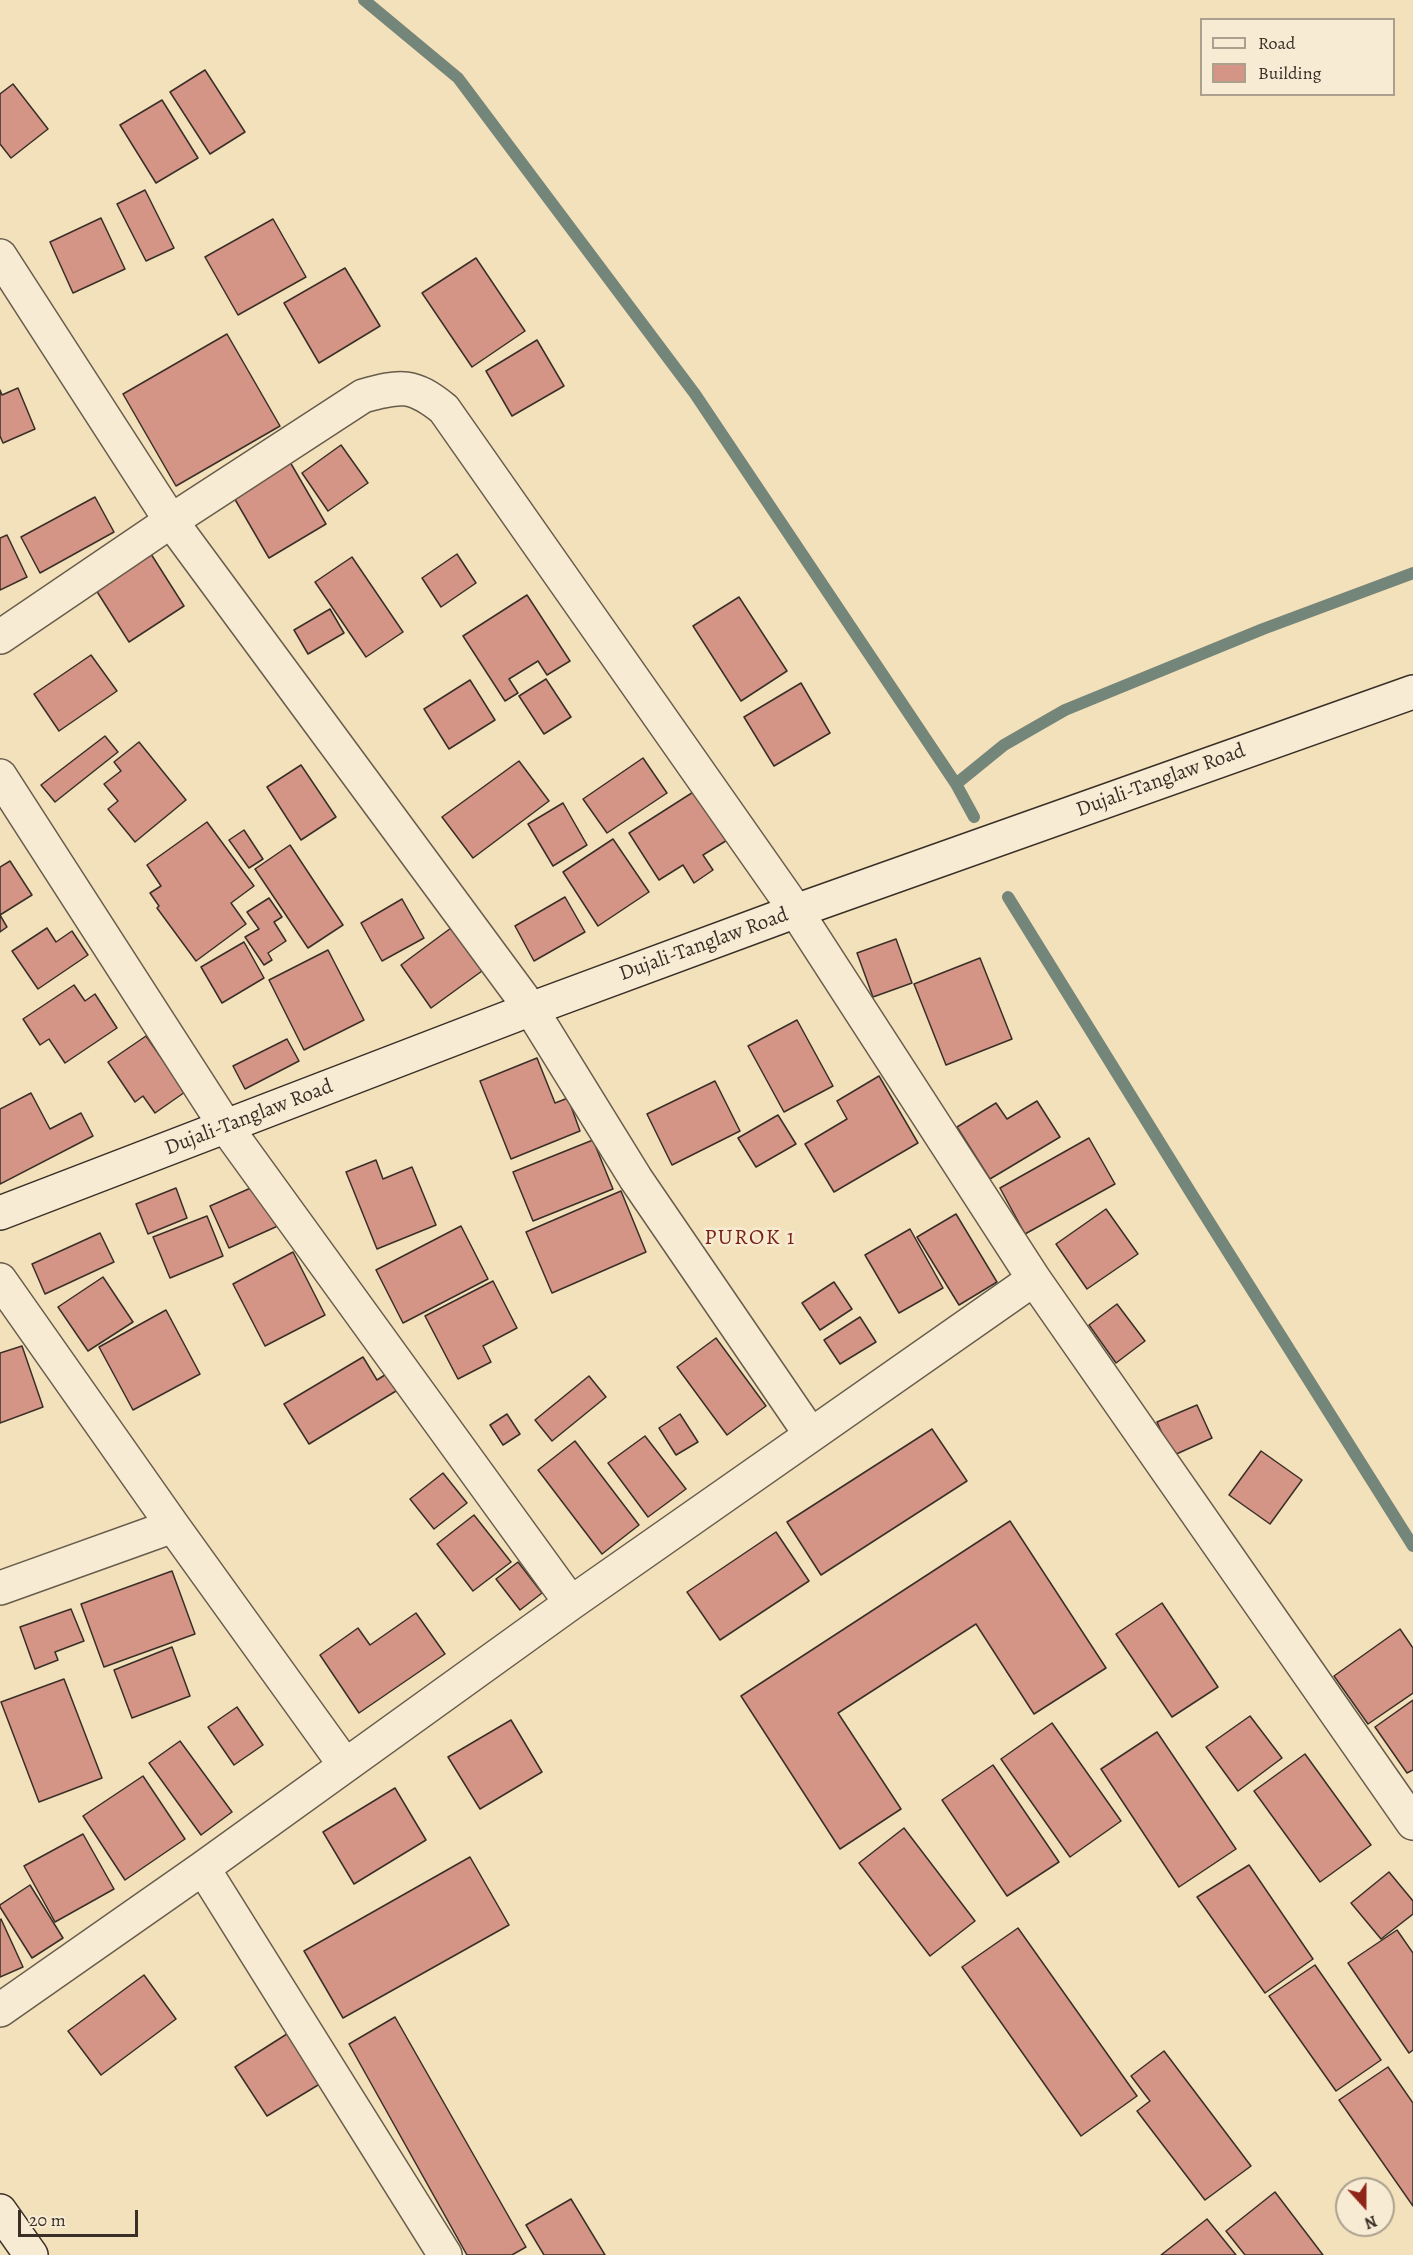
<!DOCTYPE html>
<style>
body{margin:0}
#map{position:relative;width:1413px;height:2255px;overflow:hidden;background:#f3e1bb;font-family:Alegreya,serif}
canvas{display:block}
.legend{position:absolute;left:1200px;top:18px;width:195px;height:78px;box-sizing:border-box;background:#f7ecd3;border:2px solid #aba08e;margin:0;padding:8px 10px;list-style:none;font-size:18px;color:#392f27}
.legend li{display:flex;align-items:center;gap:12px;height:30px}
.legend b{width:30px;border:2px solid #aba08e}
.north{position:absolute;left:1335px;top:2177px;width:60px;height:60px;box-sizing:border-box;background:#f7ecd3;border:2px solid #aba08e;border-radius:50%;rotate:159deg;font-size:16px;font-weight:700;line-height:24px;text-align:center;color:#392f27}
.north::after{content:'';display:block;margin:auto;width:21px;height:27px;background:#8f2418;clip-path:polygon(50% 0,100% 100%,50% 72%,0 100%)}
.scale{position:absolute;left:18px;top:2210px;width:120px;height:27px;box-sizing:border-box;border:3px solid #392f27;border-top:0;padding-left:8px;font-size:18px;line-height:21px;white-space:nowrap;color:#392f27;-webkit-text-stroke:4px #f7ecd3;paint-order:stroke}
</style>
<div id="map">
<canvas width="1413" height="2255"></canvas>
<ul class="legend">
<li><b style="height:8px;background:#f7ecd3"></b>Road</li>
<li><b style="height:16px;background:#d49586"></b>Building</li>
</ul>
<div class="north">N</div>
<div class="scale">20 m</div>
</div>
<script>
const context = document.querySelector('canvas').getContext('2d');
context.lineJoin = 'round';
function strokePath(path, color, width, dash) { context.strokeStyle = color; context.lineWidth = width; context.lineCap = dash ? 'butt' : 'round'; context.setLineDash(dash || []); context.stroke(path); }
function paint(path, color) { context.fillStyle = color; context.fill(path, 'evenodd'); }
function drawText(font, color, halo, rows, align = 'center') {
  context.font = font + ' Alegreya,serif'; context.lineWidth = 5; context.setLineDash([]); context.textBaseline = 'middle'; context.strokeStyle = halo; context.fillStyle = color; for (const [text, x, y, turn = 0] of rows) {
    context.save(); context.translate(x, y); context.rotate((+turn || 0) * Math.PI / 180); context.textAlign = isNaN(turn) ? turn : align; if (halo) context.strokeText(text, 0, 0); context.fillText(text, 0, 0); context.restore();
  }
}
strokePath(new Path2D(`
 M 364,0 L 458,78 L 695,394 L 956,784 L 974,817
 M 956,784 L 1004,745 L 1065,710 L 1263,629 L 1413,573
 M 1008,897 L 1191,1193 L 1413,1546`), '#748579', 12);
const building = new Path2D(`
 M 205,70 L 245,132 L 210,154 L 170,92 Z
 M 13,84 L 48,129 L 11,158 L 0,144 L 0,94 Z
 M 162,100 L 198,158 L 156,183 L 120,125 Z
 M 145,190 L 174,248 L 146,261 L 117,204 Z
 M 101,218 L 125,269 L 73,293 L 50,242 Z
 M 273,219 L 306,277 L 238,315 L 205,257 Z
 M 476,258 L 525,331 L 472,367 L 422,293 Z
 M 345,268 L 380,326 L 319,363 L 284,303 Z
 M 227,334 L 280,426 L 176,486 L 123,394 Z
 M 537,340 L 564,386 L 512,416 L 486,371 Z
 M 18,388 L 35,429 L 3,443 L 0,436 L 0,390 L 2,395 Z
 M 341,445 L 368,483 L 328,511 L 302,473 Z
 M 290,462 L 326,524 L 269,558 L 233,496 Z
 M 95,497 L 114,532 L 40,573 L 21,537 Z
 M 7,535 L 27,577 L 0,590 L 0,538 Z
 M 151,554 L 184,606 L 129,642 L 96,590 Z
 M 457,554 L 476,583 L 441,607 L 422,578 Z
 M 352,557 L 403,632 L 366,657 L 315,582 Z
 M 527,595 L 570,661 L 547,675 L 538,661 L 509,679 L 518,693 L 505,701 L 463,636 Z
 M 739,597 L 787,671 L 741,701 L 693,626 Z
 M 330,609 L 344,633 L 308,654 L 294,630 Z
 M 91,655 L 117,691 L 59,731 L 34,694 Z
 M 546,679 L 571,717 L 544,734 L 519,696 Z
 M 470,680 L 495,720 L 449,749 L 424,709 Z
 M 801,683 L 830,733 L 774,766 L 744,717 Z
 M 105,736 L 118,752 L 55,802 L 41,785 Z
 M 139,742 L 186,800 L 135,842 L 108,809 L 118,801 L 104,784 L 121,771 L 114,762 Z
 M 643,758 L 667,793 L 607,833 L 583,799 Z
 M 519,761 L 549,801 L 473,858 L 442,817 Z
 M 301,765 L 336,817 L 301,840 L 267,787 Z
 M 698,789 L 729,839 L 703,855 L 713,870 L 694,883 L 683,865 L 659,880 L 629,833 Z
 M 563,803 L 587,845 L 553,866 L 528,824 Z
 M 207,822 L 254,886 L 231,903 L 246,924 L 196,961 L 157,908 L 159,906 L 150,893 L 161,886 L 147,865 Z
 M 244,830 L 263,859 L 249,868 L 229,840 Z
 M 613,839 L 649,892 L 598,926 L 563,872 Z
 M 290,845 L 343,925 L 308,948 L 255,869 Z
 M 10,861 L 32,895 L 0,915 L 7,927 L 0,932 L 0,867 Z
 M 565,897 L 585,932 L 534,961 L 515,926 Z
 M 269,898 L 282,917 L 274,922 L 286,941 L 268,953 L 272,960 L 264,965 L 245,937 L 259,929 L 247,912 Z
 M 402,899 L 424,938 L 382,961 L 361,923 Z
 M 47,928 L 56,942 L 72,931 L 88,955 L 38,989 L 12,951 Z
 M 451,928 L 482,971 L 431,1008 L 401,965 Z
 M 896,939 L 912,983 L 873,997 L 857,953 Z
 M 244,942 L 264,978 L 222,1003 L 201,967 Z
 M 328,950 L 364,1020 L 304,1050 L 269,980 Z
 M 980,958 L 1012,1039 L 946,1065 L 914,984 Z
 M 74,985 L 85,1001 L 95,994 L 117,1028 L 65,1063 L 49,1039 L 40,1045 L 23,1019 Z
 M 797,1020 L 833,1086 L 784,1112 L 748,1046 Z
 M 146,1036 L 185,1092 L 155,1113 L 143,1096 L 135,1102 L 108,1062 Z
 M 287,1039 L 299,1061 L 245,1089 L 233,1066 Z
 M 537,1058 L 555,1103 L 568,1098 L 580,1131 L 511,1159 L 480,1081 Z
 M 879,1076 L 918,1143 L 834,1192 L 805,1144 L 847,1119 L 837,1101 Z
 M 715,1081 L 740,1131 L 672,1165 L 647,1114 Z
 M 31,1093 L 50,1129 L 81,1113 L 93,1136 L 0,1184 L 0,1109 Z
 M 1037,1101 L 1060,1137 L 990,1179 L 957,1127 L 996,1103 L 1007,1119 Z
 M 778,1115 L 796,1144 L 756,1167 L 738,1138 Z
 M 1089,1138 L 1115,1184 L 1025,1234 L 1000,1188 Z
 M 593,1140 L 613,1189 L 533,1221 L 513,1172 Z
 M 376,1160 L 383,1179 L 412,1167 L 436,1225 L 377,1249 L 346,1172 Z
 M 262,1183 L 280,1225 L 229,1248 L 210,1206 Z
 M 176,1188 L 187,1218 L 148,1234 L 136,1204 Z
 M 621,1191 L 646,1252 L 552,1293 L 526,1232 Z
 M 1106,1209 L 1138,1254 L 1087,1289 L 1056,1244 Z
 M 956,1214 L 997,1282 L 959,1305 L 917,1237 Z
 M 207,1216 L 223,1256 L 170,1278 L 153,1237 Z
 M 461,1226 L 488,1279 L 403,1323 L 376,1270 Z
 M 910,1229 L 943,1288 L 899,1313 L 865,1255 Z
 M 100,1233 L 114,1262 L 45,1294 L 32,1264 Z
 M 293,1252 L 325,1315 L 265,1346 L 233,1284 Z
 M 103,1277 L 133,1322 L 88,1351 L 58,1307 Z
 M 493,1281 L 517,1328 L 483,1346 L 491,1362 L 458,1379 L 425,1316 Z
 M 834,1282 L 852,1309 L 820,1330 L 802,1303 Z
 M 1117,1304 L 1145,1341 L 1116,1363 L 1089,1325 Z
 M 166,1310 L 200,1374 L 133,1410 L 99,1347 Z
 M 860,1317 L 876,1342 L 840,1364 L 824,1340 Z
 M 716,1338 L 766,1406 L 727,1435 L 677,1367 Z
 M 22,1346 L 43,1407 L 0,1423 L 0,1353 Z
 M 363,1357 L 377,1380 L 391,1371 L 401,1388 L 309,1444 L 284,1404 Z
 M 589,1376 L 606,1397 L 552,1441 L 535,1420 Z
 M 1197,1405 L 1212,1438 L 1172,1456 L 1157,1422 Z
 M 507,1414 L 520,1434 L 503,1445 L 490,1425 Z
 M 680,1414 L 698,1442 L 676,1455 L 659,1428 Z
 M 932,1429 L 967,1481 L 821,1575 L 787,1522 Z
 M 645,1436 L 686,1489 L 648,1517 L 608,1463 Z
 M 575,1441 L 639,1525 L 602,1554 L 538,1470 Z
 M 1261,1451 L 1302,1480 L 1270,1524 L 1229,1495 Z
 M 443,1473 L 467,1503 L 434,1529 L 410,1499 Z
 M 474,1515 L 511,1562 L 473,1591 L 437,1544 Z
 M 1010,1521 L 1106,1668 L 1034,1714 L 976,1624 L 838,1713 L 901,1809 L 840,1849 L 741,1696 Z
 M 776,1532 L 809,1581 L 720,1640 L 687,1592 Z
 M 518,1562 L 542,1593 L 520,1610 L 496,1579 Z
 M 172,1571 L 195,1634 L 104,1667 L 81,1604 Z
 M 1162,1603 L 1218,1687 L 1172,1717 L 1116,1634 Z
 M 71,1609 L 84,1641 L 55,1652 L 58,1660 L 35,1669 L 20,1627 Z
 M 416,1613 L 445,1654 L 359,1713 L 320,1655 L 358,1628 L 370,1645 Z
 M 1400,1629 L 1413,1648 L 1413,1693 L 1368,1724 L 1334,1676 Z
 M 172,1647 L 190,1696 L 132,1718 L 114,1670 Z
 M 64,1679 L 102,1778 L 39,1802 L 1,1702 Z
 M 1413,1700 L 1413,1770 L 1407,1773 L 1375,1727 Z
 M 237,1707 L 263,1745 L 234,1765 L 208,1727 Z
 M 1250,1716 L 1282,1758 L 1238,1791 L 1206,1747 Z
 M 511,1720 L 542,1772 L 480,1809 L 448,1757 Z
 M 1052,1723 L 1121,1821 L 1070,1857 L 1001,1759 Z
 M 1157,1732 L 1236,1849 L 1179,1887 L 1101,1769 Z
 M 180,1741 L 232,1812 L 201,1835 L 149,1763 Z
 M 1305,1754 L 1371,1845 L 1320,1882 L 1254,1791 Z
 M 993,1765 L 1059,1862 L 1007,1896 L 942,1800 Z
 M 143,1776 L 185,1839 L 125,1880 L 83,1816 Z
 M 395,1788 L 426,1840 L 354,1884 L 323,1832 Z
 M 904,1828 L 975,1921 L 930,1956 L 859,1863 Z
 M 83,1834 L 114,1889 L 55,1922 L 24,1866 Z
 M 470,1857 L 509,1925 L 343,2018 L 304,1951 Z
 M 1249,1865 L 1313,1959 L 1265,1993 L 1197,1897 Z
 M 1389,1872 L 1413,1901 L 1413,1914 L 1381,1939 L 1351,1903 Z
 M 30,1885 L 63,1938 L 32,1958 L 0,1907 L 0,1905 Z
 M 1,1919 L 23,1967 L 0,1977 L 0,1920 Z
 M 1018,1928 L 1137,2096 L 1081,2136 L 962,1967 Z
 M 1397,1930 L 1413,1953 L 1413,2050 L 1409,2053 L 1348,1963 Z
 M 1315,1965 L 1381,2060 L 1336,2091 L 1269,1996 Z
 M 144,1975 L 176,2019 L 101,2075 L 68,2031 Z
 M 395,2017 L 526,2247 L 512,2255 L 467,2255 L 349,2044 Z
 M 290,2032 L 323,2082 L 267,2116 L 235,2067 Z
 M 1164,2051 L 1251,2166 L 1205,2200 L 1137,2111 L 1150,2101 L 1131,2076 Z
 M 1388,2067 L 1413,2103 L 1413,2206 L 1339,2100 Z
 M 1275,2192 L 1323,2255 L 1245,2255 L 1226,2231 Z
 M 571,2199 L 605,2255 L 544,2255 L 526,2225 Z
 M 1207,2219 L 1236,2255 L 1161,2255 Z`);
paint(building, '#d49586');
strokePath(building, '#392f27', 1.5);
const street = new Path2D(`
 M 0,256 L 171,521 L 531,1009 L 636,1179 L 811,1435
 M 0,637 L 171,521 L 363,396 C 401,385 413,384 444,409 L 796,911 L 1034,1279 L 1413,1823
 M 0,776 L 226,1127 L 571,1603
 M 0,1280 L 173,1526 L 345,1765
 M 0,1588 L 173,1526
 M 203,1868 L 445,2255
 M 0,2010 L 203,1868 L 571,1603 L 1034,1279`);
const secondary = new Path2D(`
 M 0,1213 L 531,1009 L 796,911 L 1413,692
 M 0,2211 L 31,2255`);
strokePath(street, '#685c4c', 36);
strokePath(secondary, '#392f27', 36);
strokePath(street, '#f7ecd3', 33);
strokePath(secondary, '#f7ecd3', 33);
drawText('21px', '#392f27', '#f7ecd3', [
 ["Dujali-Tanglaw Road",1161,781,-20],
 ["Dujali-Tanglaw Road",704,945,-20],
 ["Dujali-Tanglaw Road",249,1118,-21]
]);
context.letterSpacing = '1.5px';
drawText('22px', '#7a1f14', '#f7ecd3', [
 ["PUROK 1",750,1239]
]);
context.letterSpacing = '0px';
</script>
